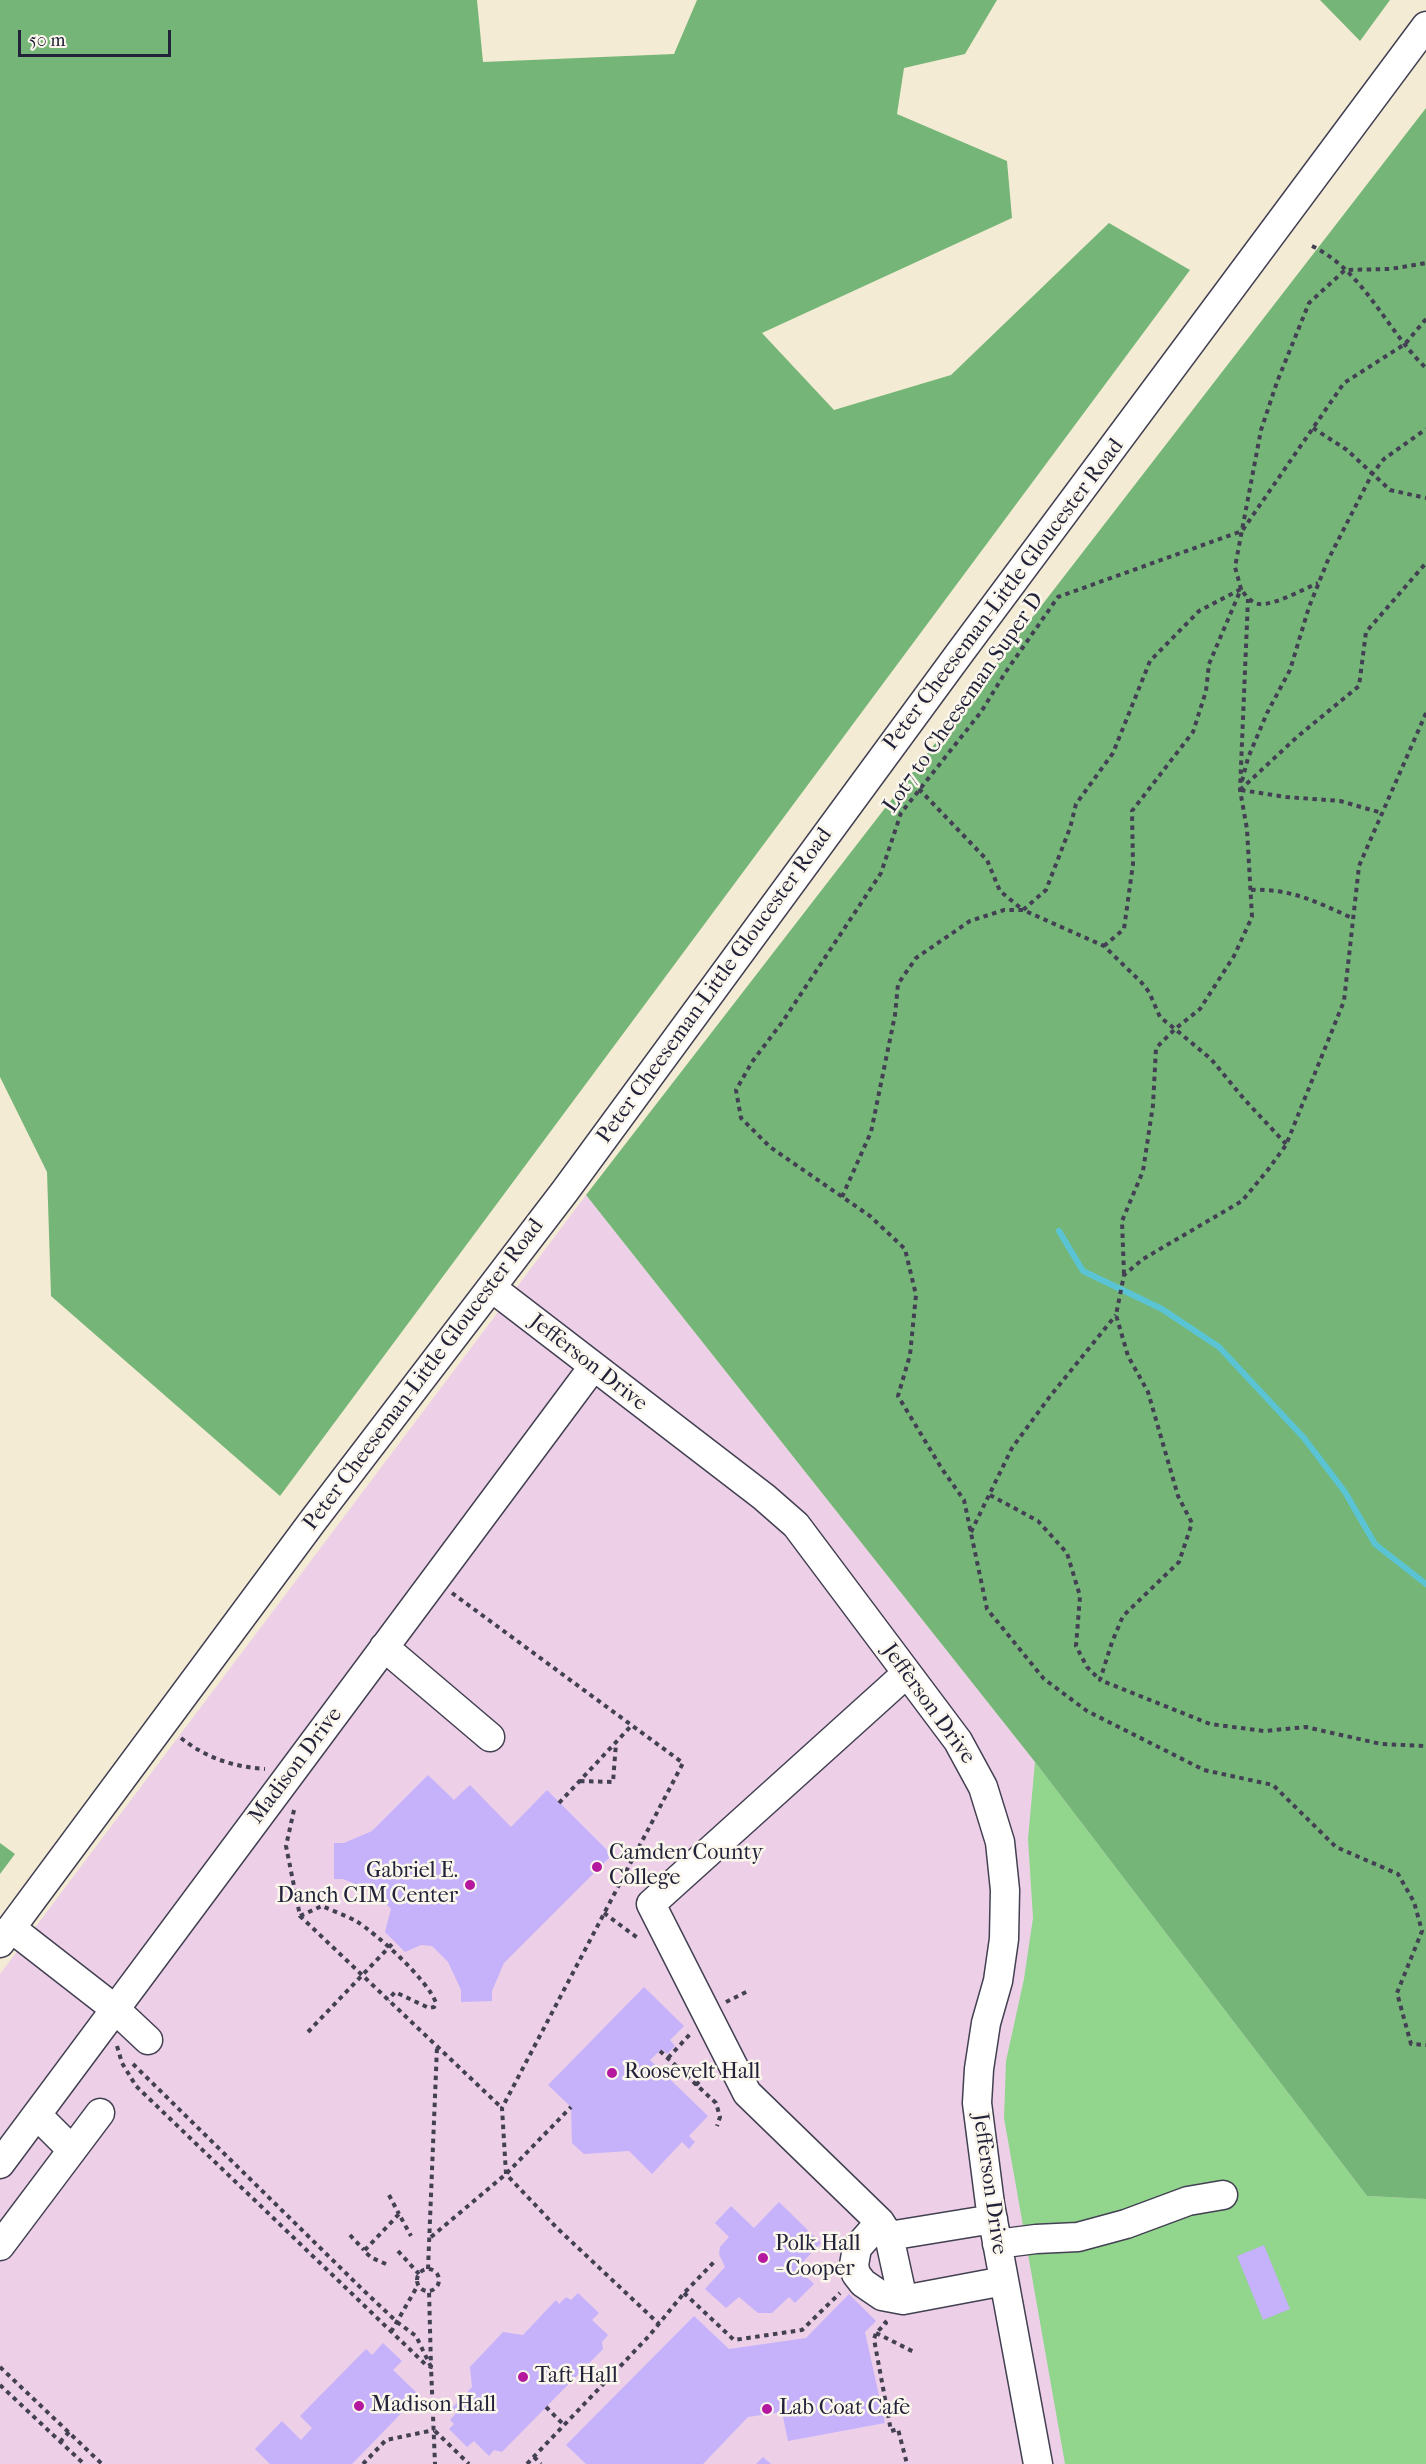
<!DOCTYPE html>
<style>
body{margin:0}
#map{position:relative;width:1426px;height:2464px;overflow:hidden;background:#f4ebd4;font-family:"IM FELL French Canon",serif}
canvas{display:block}
.scale{position:absolute;left:18px;top:30px;width:153px;height:27px;box-sizing:border-box;border:3px solid #22223b;border-top:0;padding-left:8px;font-size:18px;line-height:21px;white-space:nowrap;color:#22223b;-webkit-text-stroke:4px #fbf7ec;paint-order:stroke}
</style>
<div id="map">
<canvas width="1426" height="2464"></canvas>
<div class="scale">50 m</div>
</div>
<script>
const context = document.querySelector('canvas').getContext('2d');
context.lineJoin = 'round';
function paint(path, color) { context.fillStyle = color; context.fill(path, 'evenodd'); }
function strokePath(path, color, width, dash) { context.strokeStyle = color; context.lineWidth = width; context.lineCap = dash ? 'butt' : 'round'; context.setLineDash(dash || []); context.stroke(path); }
function drawText(font, color, halo, rows, align = 'center') {
  context.font = font + ' "IM FELL French Canon",serif'; context.lineWidth = 5; context.setLineDash([]); context.textBaseline = 'middle'; context.strokeStyle = halo; context.fillStyle = color; for (const [text, x, y, turn = 0] of rows) {
    context.save(); context.translate(x, y); context.rotate((+turn || 0) * Math.PI / 180); context.textAlign = isNaN(turn) ? turn : align; if (halo) context.strokeText(text, 0, 0); context.fillText(text, 0, 0); context.restore();
  }
}
paint(new Path2D(`
 M 586,1195 L 1035,1762 L 1367,2196 L 1426,2199 L 1426,2464 L 0,2464 L 0,1974 Z`), '#edd0e8');
paint(new Path2D(`
 M 1035,1762 L 1367,2196 L 1426,2199 L 1426,2464 L 1065,2464 L 1004,2118 L 1006,2061 L 1024,1979 L 1033,1918 L 1028,1839 Z`), '#92d58d');
paint(new Path2D(`
 M 0,0 L 477,0 L 483,62 L 674,54 L 697,0 L 997,0 L 965,54 L 904,68 L 897,114 L 1007,161 L 1012,218 L 762,333 L 834,410 L 951,375 L 1109,223 L 1190,270 L 280,1496 L 51,1296 L 47,1172 L 0,1077 Z
 M 1320,0 L 1390,0 L 1360,41 Z
 M 1426,108 L 1426,2199 L 1367,2196 L 1035,1762 L 586,1195 Z
 M 0,1843 L 15,1854 L 0,1874 Z`), '#75b678');
strokePath(new Path2D(`
 M 1059,1231 L 1083,1271 L 1162,1309 L 1219,1347 L 1304,1438 L 1345,1492 L 1375,1544 L 1426,1584`), '#5ac4d5', 6);
paint(new Path2D(`
 M 428,1775 L 454,1800 L 470,1785 L 511,1827 L 547,1790 L 612,1855 L 504,1963 L 492,1991 L 492,2001 L 461,2002 L 461,1990 L 448,1962 L 432,1946 L 421,1945 L 405,1952 L 385,1932 L 391,1909 L 375,1892 L 343,1879 L 334,1879 L 334,1843 L 344,1843 L 372,1831 Z
 M 644,1987 L 684,2026 L 670,2040 L 675,2046 L 667,2054 L 662,2049 L 650,2060 L 708,2116 L 689,2136 L 695,2142 L 689,2149 L 682,2142 L 652,2174 L 629,2151 L 584,2154 L 572,2143 L 571,2107 L 548,2085 Z
 M 779,2202 L 821,2243 L 797,2268 L 814,2284 L 795,2303 L 789,2297 L 772,2313 L 758,2313 L 739,2297 L 726,2308 L 705,2289 L 725,2267 L 719,2254 L 720,2247 L 729,2237 L 715,2223 L 731,2206 L 754,2228 Z
 M 1264,2245 L 1290,2309 L 1263,2320 L 1237,2256 Z
 M 578,2293 L 599,2313 L 592,2320 L 608,2335 L 602,2342 L 603,2349 L 502,2452 L 494,2450 L 489,2456 L 474,2441 L 467,2447 L 449,2429 L 454,2424 L 450,2420 L 457,2412 L 452,2408 L 472,2387 L 470,2367 L 503,2332 L 523,2335 L 556,2300 L 559,2304 L 566,2297 L 571,2300 Z
 M 849,2294 L 876,2321 L 865,2332 L 885,2423 L 788,2441 L 782,2412 L 748,2417 L 703,2464 L 586,2464 L 566,2445 L 694,2316 L 729,2349 L 806,2338 Z
 M 383,2343 L 402,2361 L 393,2370 L 419,2395 L 352,2464 L 270,2464 L 255,2449 L 282,2421 L 301,2440 L 312,2428 L 300,2416 L 366,2349 L 372,2355 Z
 M 763,2457 L 771,2464 L 756,2464 Z`), '#c5b2fa');
const minor = new Path2D(`
 M 492,1288 L 764,1497 L 796,1525 L 958,1741 L 983,1787 L 1000,1842 L 1005,1890 L 1004,1939 L 998,1981 L 986,2023 L 979,2069 L 977,2103 L 990,2204 L 1038,2464
 M 384,1647 L 490,1737
 M 11,1928 L 115,2009 L 148,2040
 M 0,1943 L 312,1522 L 565,1191 L 959,654 L 1426,26
 M 37,2115 L 72,2150
 M 0,2164 L 593,1367
 M 880,2222 L 857,2248 L 854,2265 L 856,2274 L 863,2283 L 882,2296 L 903,2300 L 1004,2281
 M 889,2236 L 993,2219
 M 997,2244 L 1036,2239 L 1078,2237 L 1126,2224 L 1188,2201 L 1223,2195
 M 0,2246 L 100,2113
 M 903,2300 L 889,2236 L 880,2222 L 747,2093 L 651,1904 L 907,1673`);
strokePath(minor, '#424052', 31);
strokePath(new Path2D(`
 M 1312,246 C 1364,271 1386,330 1426,368
 M 1426,319 L 1405,344 L 1344,383 L 1242,531 L 1058,597 L 1005,673 L 981,712 L 901,813 L 881,873 L 783,1021 L 752,1062 L 736,1090 L 741,1118 L 770,1147 L 870,1216 L 905,1249 L 916,1295 L 910,1355 L 898,1396 L 942,1469 L 964,1500 L 987,1609 L 1044,1679 L 1087,1711 L 1204,1770 L 1273,1785 L 1336,1847 L 1398,1874 L 1414,1902 L 1422,1931 L 1397,1993 L 1411,2044 L 1426,2045
 M 1313,428 L 1347,450 L 1390,490 L 1426,498
 M 1426,713 L 1359,866 L 1344,1001 L 1286,1145 L 1267,1171 L 1242,1201 L 1143,1259 L 1124,1275 L 1116,1315 L 1128,1356 L 1148,1392 L 1178,1496 L 1192,1523 L 1179,1562 L 1123,1616 L 1112,1642 L 1100,1680 L 1210,1724 L 1264,1731 L 1306,1727 L 1381,1744 L 1426,1746
 M 1242,781 L 1248,758 L 1267,713 L 1290,670 L 1309,607 L 1328,560 L 1372,474 L 1384,459 L 1426,429
 M 919,789 L 987,860 L 1000,891 L 1023,910 L 1046,890 L 1070,828 L 1076,804 L 1113,753 L 1150,661 L 1199,611 L 1241,589 C 1245,595 1251,603 1259,604 C 1273,606 1304,589 1318,583
 M 1240,790 L 1297,737 L 1359,686 L 1366,632 L 1426,563
 M 1241,790 L 1286,797 L 1340,801 L 1382,813
 M 1251,890 C 1290,888 1317,902 1352,918
 M 1104,946 L 1124,929 L 1133,864 L 1132,811 L 1193,732 L 1206,691 L 1209,664 L 1241,589 L 1235,567 L 1261,430 L 1277,382 L 1309,303 L 1345,270 L 1390,269 L 1426,263
 M 842,1197 L 871,1132 L 895,1015 L 898,984 L 916,958 L 970,921 L 1004,910 L 1023,910 L 1104,946 L 1141,982 L 1149,992 L 1160,1017 L 1175,1029 L 1200,1009 L 1234,956 L 1252,917 L 1247,829 L 1240,790 L 1248,599
 M 1124,1274 L 1122,1221 L 1143,1171 L 1153,1105 L 1156,1048 L 1175,1029 L 1211,1059 L 1244,1099 L 1286,1144
 M 990,1495 L 1038,1521 L 1067,1553 L 1080,1596 L 1076,1646 L 1087,1667 L 1100,1680
 M 971,1532 L 1012,1448 L 1051,1395 L 1116,1315
 M 452,1593 L 683,1763 L 502,2108 L 506,2174 L 557,2228 L 659,2324
 M 181,1738 C 206,1758 234,1767 265,1769
 M 580,1781 L 613,1782 L 616,1743
 M 559,1803 L 632,1725
 M 294,1810 L 286,1846 L 300,1916 L 502,2108
 M 604,1913 L 639,1939
 M 300,1916 L 322,1906 C 333,1911 345,1915 356,1921 C 377,1934 428,1980 436,2003 L 434,2007 L 429,2008 L 395,1992 L 388,2000
 M 726,2002 L 748,1991
 M 308,2032 L 394,1942
 M 117,2046 L 122,2063 L 136,2086 L 425,2364 L 431,2367 L 429,2290
 M 660,2051 L 716,2103 L 720,2117 L 717,2126
 M 668,2058 L 692,2032
 M 133,2064 L 361,2288 L 397,2322 L 416,2336 L 431,2367 L 435,2464
 M 696,2085 L 710,2070
 M 389,2195 L 399,2214
 M 350,2235 L 364,2250
 M 431,2237 L 506,2174 L 571,2107
 M 398,2251 L 419,2274
 M 386,2264 L 372,2258 L 364,2251 L 399,2214 L 411,2236
 M 428,2269 L 437,2047
 M417 2280a11 11 0 1 1 22 0a11 11 0 1 1-22 0Z
 M 684,2293 L 734,2340 L 802,2330 L 840,2293
 M 884,2321 L 886,2323 L 876,2333 L 874,2339 L 891,2431 L 898,2429 L 907,2464
 M 391,2332 L 418,2285
 M 876,2333 L 914,2352
 M 0,2367 L 102,2464
 M 0,2385 L 84,2464
 M 546,2407 L 564,2425
 M 435,2431 L 469,2464
 M 60,2442 L 69,2432
 M 534,2457 L 541,2464
 M 363,2464 L 386,2440 L 434,2430
 M 527,2464 L 649,2336 L 684,2293 L 714,2262`), '#424052', 4, [4.5, 4.5]);
strokePath(minor, '#fff', 28);
for (const [x, y, r, color] of [
 [597,1867,6,"#b5179e"],
 [470,1885,6,"#b5179e"],
 [612,2073,6,"#b5179e"],
 [763,2258,6,"#b5179e"],
 [523,2377,6,"#b5179e"],
 [359,2406,6,"#b5179e"],
 [767,2409,6,"#b5179e"]
]) { const dot = new Path2D(); dot.arc(x, y, r, 0, 2 * Math.PI); context.fillStyle = color; context.fill(dot); strokePath(dot, '#fbf7ec', 2); }
drawText('22px', '#22223b', '#fbf7ec', [
 ["Peter Cheeseman-Little Gloucester Road",1004,595,-53],
 ["Lot7 to Cheeseman Super D",964,703,-55],
 ["Peter Cheeseman-Little Gloucester Road",715,986,-54],
 ["Jefferson Drive",588,1363,38],
 ["Peter Cheeseman-Little Gloucester Road",424,1375,-53],
 ["Jefferson Drive",928,1704,54],
 ["Madison Drive",296,1766,-53],
 ["Jefferson Drive",989,2184,82]
]);
drawText('22px', '#22223b', '#fbf7ec', [
 ["Camden County",609,1854],
 ["College",609,1879],
 ["Gabriel E.",458,1872,"right"],
 ["Danch CIM Center",458,1897,"right"],
 ["Roosevelt Hall",624,2073],
 ["Polk Hall",775,2245],
 ["- Cooper",775,2270],
 ["Taft Hall",535,2377],
 ["Madison Hall",371,2406],
 ["Lab Coat Cafe",779,2409]
], 'left');
</script>
